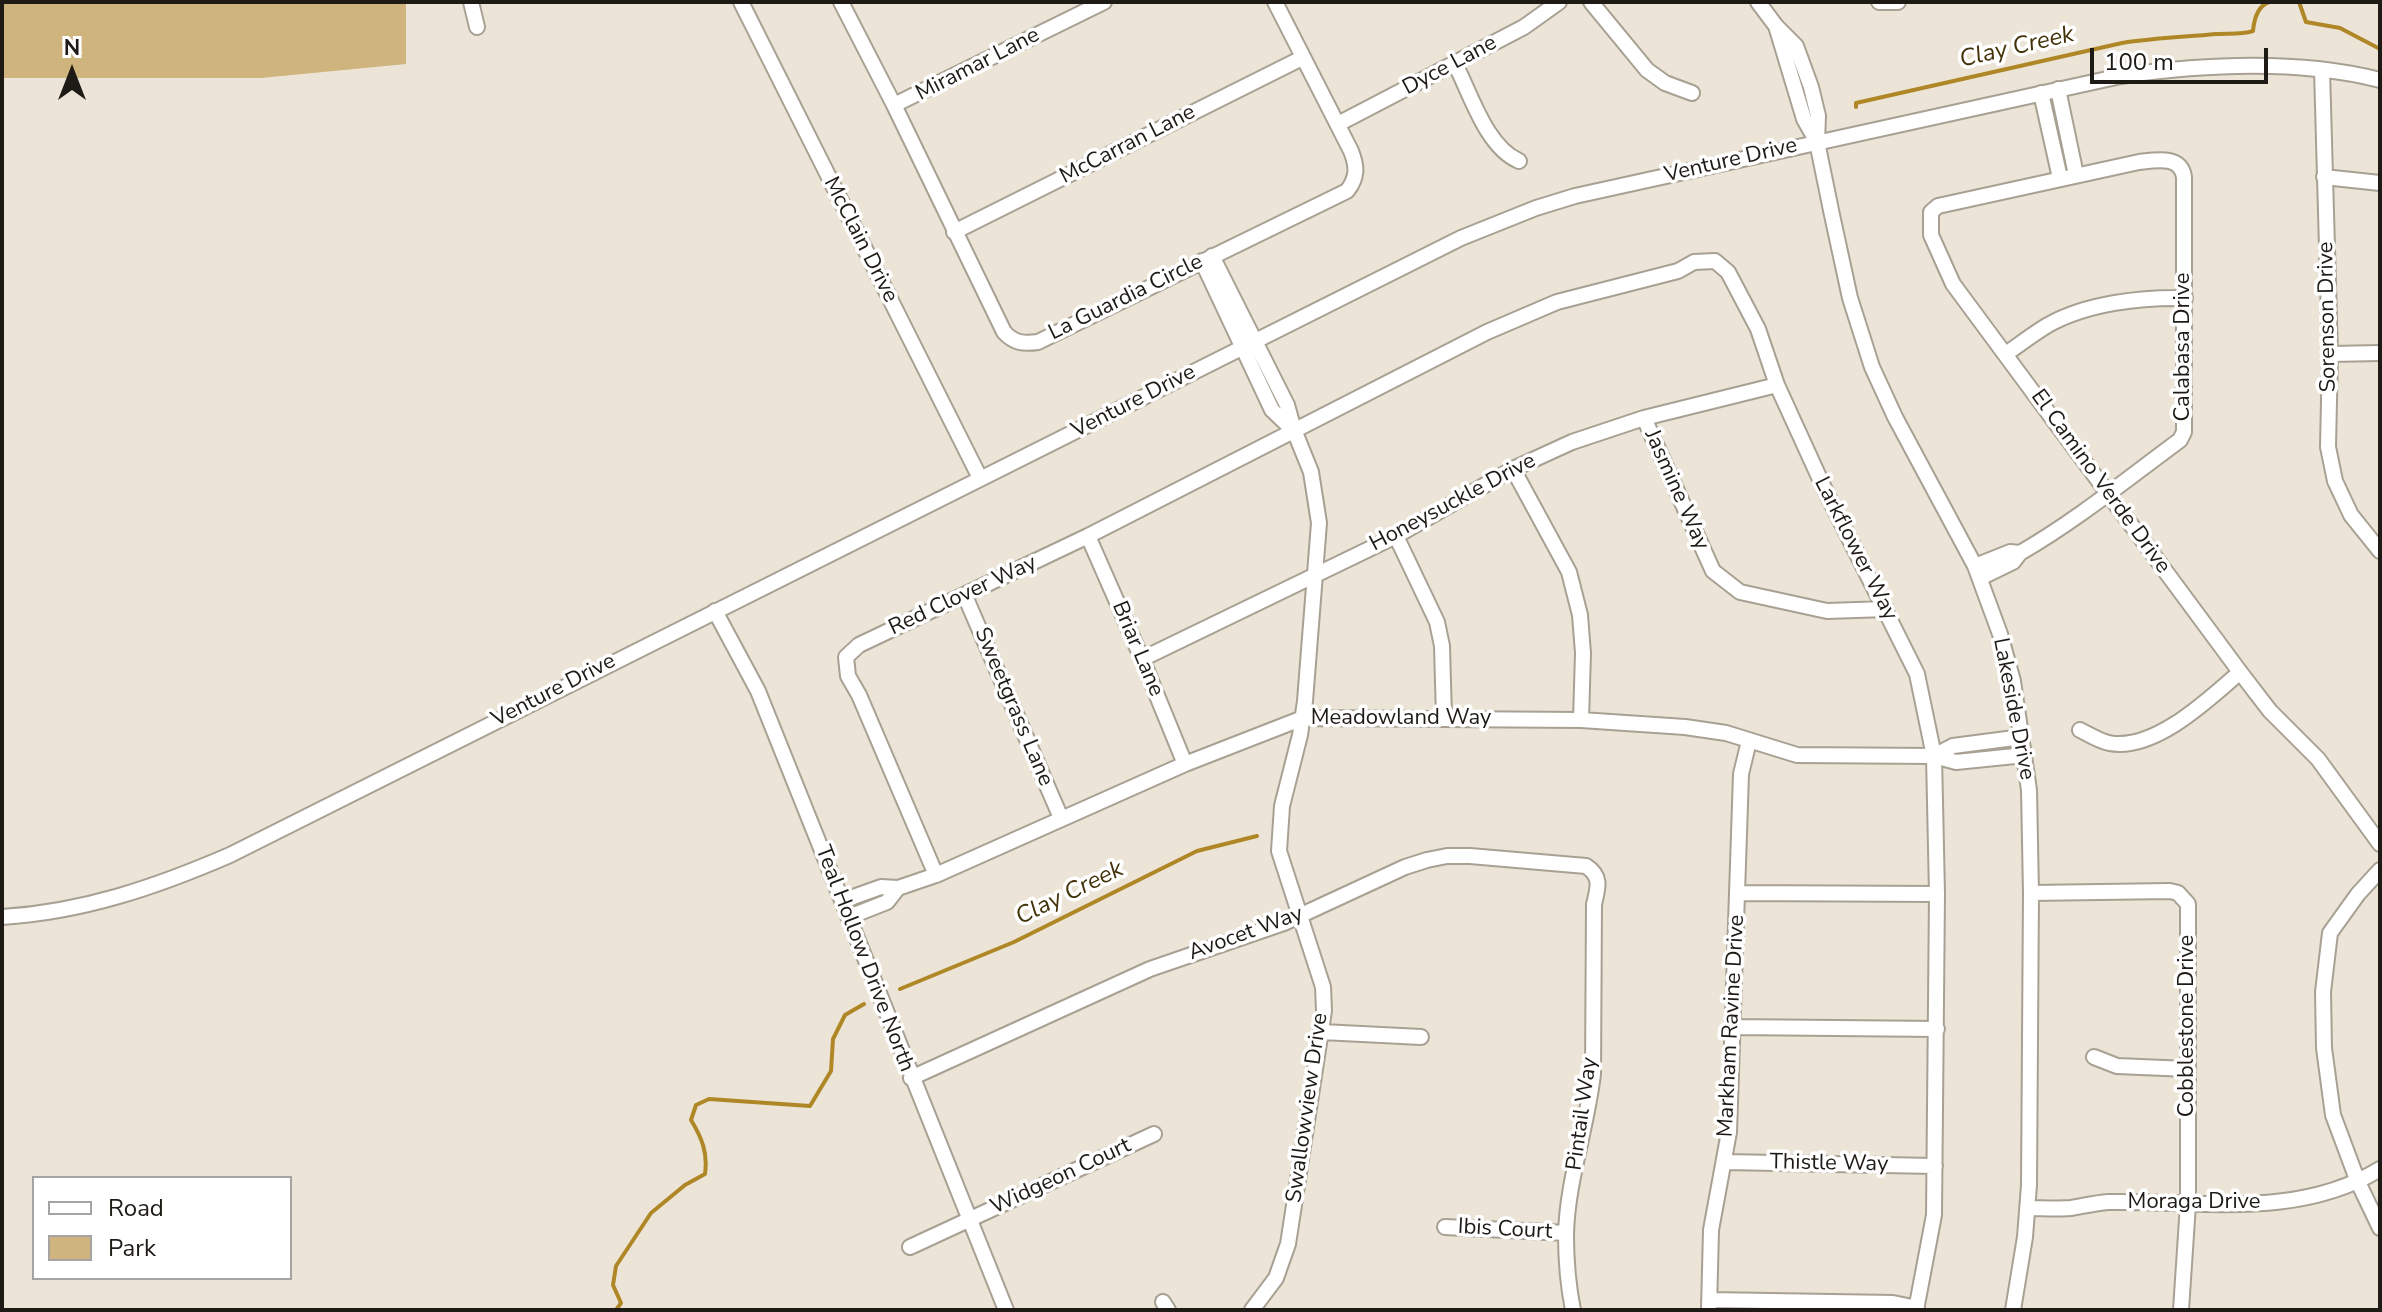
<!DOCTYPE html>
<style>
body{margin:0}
#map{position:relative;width:2382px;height:1312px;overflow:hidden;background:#ece5d7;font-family:"Nunito Sans",sans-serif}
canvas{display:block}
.frame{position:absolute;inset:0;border:4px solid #1e1b16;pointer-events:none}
.legend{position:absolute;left:32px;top:1176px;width:260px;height:104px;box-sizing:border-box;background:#fff;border:2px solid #a5a4a2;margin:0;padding:10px 14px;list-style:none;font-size:24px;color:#1e1b16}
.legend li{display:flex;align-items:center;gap:16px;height:40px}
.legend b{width:40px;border:2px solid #a5a4a2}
.north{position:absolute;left:32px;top:32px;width:80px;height:80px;-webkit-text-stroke:6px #fff;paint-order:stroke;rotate:0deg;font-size:22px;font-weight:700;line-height:32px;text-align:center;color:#1e1b16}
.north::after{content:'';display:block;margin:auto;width:28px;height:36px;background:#1e1b16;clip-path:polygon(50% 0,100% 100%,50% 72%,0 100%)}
.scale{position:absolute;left:2090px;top:48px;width:178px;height:36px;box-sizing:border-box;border:4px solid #1e1b16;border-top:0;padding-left:10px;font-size:24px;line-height:28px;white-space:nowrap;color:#1e1b16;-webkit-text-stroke:6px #fff;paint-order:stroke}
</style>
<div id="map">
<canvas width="2382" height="1312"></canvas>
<div class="frame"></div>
<ul class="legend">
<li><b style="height:10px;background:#fff"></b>Road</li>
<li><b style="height:22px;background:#cfb47e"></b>Park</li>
</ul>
<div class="north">N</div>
<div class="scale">100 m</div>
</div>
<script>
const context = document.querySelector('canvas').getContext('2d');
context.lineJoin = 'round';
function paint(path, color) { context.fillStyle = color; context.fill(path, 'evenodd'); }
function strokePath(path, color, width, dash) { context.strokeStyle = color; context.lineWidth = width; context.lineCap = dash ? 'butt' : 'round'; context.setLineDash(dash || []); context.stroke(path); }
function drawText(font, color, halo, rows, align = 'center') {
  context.font = font + ' "Nunito Sans",sans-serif'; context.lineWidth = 7; context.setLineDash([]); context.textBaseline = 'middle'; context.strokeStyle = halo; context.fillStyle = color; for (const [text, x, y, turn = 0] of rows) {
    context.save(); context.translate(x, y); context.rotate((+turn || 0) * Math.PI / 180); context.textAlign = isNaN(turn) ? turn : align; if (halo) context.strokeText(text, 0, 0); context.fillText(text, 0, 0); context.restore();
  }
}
paint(new Path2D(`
 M 2,2 L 406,2 L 406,64 L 261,78 L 2,78 Z`), '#cfb47e');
strokePath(new Path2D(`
 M 2299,2 L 2306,22 L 2340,28 L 2380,49
 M 1856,107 L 1856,103 L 2122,43 C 2154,38 2185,37 2216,34 C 2230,33 2240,35 2253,31 C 2254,20 2258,6 2269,2
 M 900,989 L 1014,942 L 1197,851 L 1257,836
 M 616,1310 L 621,1303 L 613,1285 L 616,1266 L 651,1213 L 685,1185 L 705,1174 C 708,1153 702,1138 691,1120 L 696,1105 L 709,1099 L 810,1106 L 831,1071 L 833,1039 L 845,1015 L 864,1004`), '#b08726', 4);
const minor = new Path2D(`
 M 471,2 L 477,27
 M 741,2 L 980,478
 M 841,2 L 894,105 L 1004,332 C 1014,343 1023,344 1038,342 L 1347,191 C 1358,177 1357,166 1351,151 L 1275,2
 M 1591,2 L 1647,70 L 1665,83 L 1692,93
 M 1758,2 L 1776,26 L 1796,46 L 1811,87 L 1818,116 L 1817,142 L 1832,215 L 1850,298 L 1872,367 L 1895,417 L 1975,566 L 2000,634 L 2013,681 L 2029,790 L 2031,893 L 2029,1185 L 2025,1237 L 2013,1310
 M 1879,2 L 1898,2
 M 1776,26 L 1804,119 L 1817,142
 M 1455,64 C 1471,94 1486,147 1519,161
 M 2322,70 L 2330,354 L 2328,447 L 2335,481 L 2351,515 L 2380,551
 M 2058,89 L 2076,175
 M 2041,93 L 2060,178
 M 894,105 L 1104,2
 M 1338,124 L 1524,27 L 1559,2
 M 2324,177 L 2380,183
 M 954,232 L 1302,58
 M 1212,256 L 1287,405 L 1294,430 L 1311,472 L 1319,523 L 1305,701 L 1300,735 L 1282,806 L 1279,851 L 1323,987 L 1324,1011 L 1288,1244 L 1276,1278 L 1252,1310
 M 1202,261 L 1272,410 L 1293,430
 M 2006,354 C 2020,344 2033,334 2048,325 C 2087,303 2142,297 2185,298
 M 2330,354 L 2380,353
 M 1644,418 L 1713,571 L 1740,592 L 1827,611 L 1886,609
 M 1513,469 L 1569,572 L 1580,615 L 1583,653 L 1581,720
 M 1088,536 L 1142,659 L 1185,764
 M 1396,536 L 1437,622 L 1442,646 L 1444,718
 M 1975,566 L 2010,552 L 2020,553
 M 1980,578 L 2013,562 L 2020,553 C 2077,520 2127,479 2180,440 L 2184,432 L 2184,177 C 2181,155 2156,160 2139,162 L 1938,206 L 1931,212 L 1931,235 L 1953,284 L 2240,672 L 2270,711 L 2318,759 L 2380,844
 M 965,596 L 1061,818
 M 715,611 L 758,691 L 1006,1310
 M 1142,659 L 1396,536 L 1513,469 L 1572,442 L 1644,418 L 1777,385
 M 2080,730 C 2090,735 2099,741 2109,743 C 2154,752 2209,699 2240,672
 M 1934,756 L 1953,746 L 2022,737
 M 2380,870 L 2358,894 L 2330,933 L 2323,992 L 2324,1048 L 2333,1115 L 2358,1182 L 2380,1228
 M 936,875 L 859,695 L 848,676 L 846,657 L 859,645 L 1088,536 L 1487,332 L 1557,302 L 1678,271 L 1694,262 L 1715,261 L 1728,272 L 1758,329 L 1777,385 L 1824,488 L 1917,674 L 1934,756 L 1937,894 L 1934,1215 L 1916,1310
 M 1738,893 L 1937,894
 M 2031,893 L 2170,891 L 2178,893 L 2188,904 L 2188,1204 L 2181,1310
 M 842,901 L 881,887 L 898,888 L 936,875 L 1185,764 L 1303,718 L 1581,720 L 1685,727 L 1726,733 L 1797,755 L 1934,756 L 1956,762 L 2025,755
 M 2,917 C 83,912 156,887 230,855 L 1461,238 L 1536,208 L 1575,196 L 2121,76 C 2205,64 2297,59 2380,80
 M 849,917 L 887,902 L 898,888
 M 1734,1027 L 1937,1029
 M 1322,1032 L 1421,1037
 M 2094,1057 L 2117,1066 L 2188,1069
 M 911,1078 L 1150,969 L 1284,923 L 1405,867 L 1427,860 L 1447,856 L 1470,856 L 1586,866 C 1602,876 1598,888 1594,904 L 1593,1074 C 1587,1128 1567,1181 1566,1235 C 1566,1261 1568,1285 1573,1310
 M 1724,1162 L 1935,1166
 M 2028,1208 C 2042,1208 2057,1209 2071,1208 C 2083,1206 2096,1203 2108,1202 C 2200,1200 2297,1220 2380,1169
 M 1445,1227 L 1566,1233
 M 910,1247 L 1154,1134
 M 1709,1300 L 1893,1303 L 1917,1308
 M 1163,1302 L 1168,1310
 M 1709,1310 L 1711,1230 L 1729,1132 L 1741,774 L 1749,741`);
strokePath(minor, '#a8a193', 18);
strokePath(minor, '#fff', 14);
drawText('22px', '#1e1b16', '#fff', [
 ["Miramar Lane",978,65,-27],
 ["Dyce Lane",1450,66,-28],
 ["McCarran Lane",1128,145,-27],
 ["Venture Drive",1731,161,-13],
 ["McClain Drive",860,240,63],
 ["La Guardia Circle",1126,298,-26],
 ["Sorenson Drive",2328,317,-91],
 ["Calabasa Drive",2184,347,-90],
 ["Venture Drive",1134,402,-27],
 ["El Camino Verde Drive",2100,482,54],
 ["Jasmine Way",1676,490,66],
 ["Honeysuckle Drive",1453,503,-28],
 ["Larkflower Way",1855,549,63],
 ["Red Clover Way",963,596,-25],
 ["Briar Lane",1137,649,67],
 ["Venture Drive",554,691,-27],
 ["Sweetgrass Lane",1013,707,67],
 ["Lakeside Drive",2013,709,79],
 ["Meadowland Way",1401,719],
 ["Avocet Way",1246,934,-20],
 ["Teal Hollow Drive North",864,959,69],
 ["Markham Ravine Drive",1732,1026,-87],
 ["Cobblestone Drive",2188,1026,-90],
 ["Swallowview Drive",1308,1108,-82],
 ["Pintail Way",1583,1114,-82],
 ["Thistle Way",1829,1164,1],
 ["Widgeon Court",1061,1177,-25],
 ["Moraga Drive",2194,1203],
 ["Ibis Court",1505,1230,3]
]);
drawText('italic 24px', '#433209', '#fff', [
 ["Clay Creek",2017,48,-13],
 ["Clay Creek",1070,894,-26]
]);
</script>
